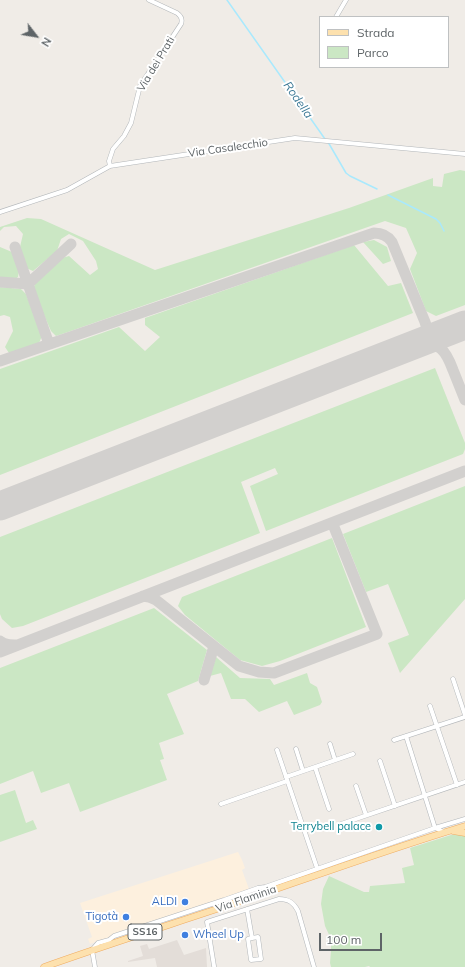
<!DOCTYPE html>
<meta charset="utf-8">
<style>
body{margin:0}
#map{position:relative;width:465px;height:967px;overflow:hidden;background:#f0ece7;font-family:Mulish,sans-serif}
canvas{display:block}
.legend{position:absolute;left:319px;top:16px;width:130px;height:52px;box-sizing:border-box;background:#fff;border:1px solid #bfc1c2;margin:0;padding:5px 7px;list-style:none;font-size:12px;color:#5e6467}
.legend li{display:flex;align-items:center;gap:8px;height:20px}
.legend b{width:20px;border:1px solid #bfc1c2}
.north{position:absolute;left:16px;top:16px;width:40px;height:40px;-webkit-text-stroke:3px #fff;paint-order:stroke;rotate:121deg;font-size:11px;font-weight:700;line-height:16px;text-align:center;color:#5e6467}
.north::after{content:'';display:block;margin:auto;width:14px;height:18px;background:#5e6467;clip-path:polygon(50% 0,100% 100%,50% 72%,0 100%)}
.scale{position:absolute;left:319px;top:933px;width:63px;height:18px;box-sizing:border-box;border:2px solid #5e6467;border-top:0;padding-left:5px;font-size:12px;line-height:14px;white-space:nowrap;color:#5e6467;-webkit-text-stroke:3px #fff;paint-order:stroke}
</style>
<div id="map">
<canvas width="465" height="967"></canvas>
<ul class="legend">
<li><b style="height:5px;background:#fde1ae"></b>Strada</li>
<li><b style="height:11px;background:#cbe7c4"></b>Parco</li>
</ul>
<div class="north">N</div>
<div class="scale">100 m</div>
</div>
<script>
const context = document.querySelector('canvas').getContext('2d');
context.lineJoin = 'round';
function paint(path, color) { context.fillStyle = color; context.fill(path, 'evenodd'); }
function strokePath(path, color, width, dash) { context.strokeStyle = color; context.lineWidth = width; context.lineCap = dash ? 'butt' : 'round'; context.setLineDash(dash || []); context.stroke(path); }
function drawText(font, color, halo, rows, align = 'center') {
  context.font = font + ' Mulish,sans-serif'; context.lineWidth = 4; context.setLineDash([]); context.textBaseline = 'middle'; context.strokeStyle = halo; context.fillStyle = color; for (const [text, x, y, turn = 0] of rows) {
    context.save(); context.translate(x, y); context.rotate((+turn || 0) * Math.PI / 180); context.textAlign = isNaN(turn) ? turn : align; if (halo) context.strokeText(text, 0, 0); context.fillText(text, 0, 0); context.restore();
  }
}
paint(new Path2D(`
 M 238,852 L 242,860 L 245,868 L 242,870 L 249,889 L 90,944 L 88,939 L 92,937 L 80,903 Z`), '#fdf0de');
paint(new Path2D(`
 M 177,940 L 184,955 L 206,948 L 207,967 L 157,967 L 155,958 L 128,962 L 128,961 L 143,956 L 140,946 L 147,944 L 149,949 Z`), '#e3ddd8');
paint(new Path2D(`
 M 460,170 L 465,171 L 465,305 L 436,316 L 426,311 L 410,269 L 417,253 L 406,228 L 385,221 L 68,332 L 56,336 L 51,331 L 33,290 L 35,283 L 62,258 L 69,256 L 90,275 L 98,269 L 96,261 L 83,241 L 69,234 L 61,239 L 57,251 L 33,271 L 26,268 L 20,247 L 23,234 L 16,226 L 4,227 L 0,231 L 0,227 L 27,218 L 41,219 L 155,270 L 349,208 L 433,178 L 433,186 L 442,187 L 444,174 Z
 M 374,240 L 387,247 L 391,261 L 383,264 L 363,242 Z
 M 354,245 L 388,286 L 401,283 L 413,313 L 0,475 L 0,369 L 119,327 L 145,351 L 160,337 L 145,325 L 145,318 Z
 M 0,247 L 12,252 L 19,271 L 18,277 L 13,281 L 0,279 Z
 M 0,287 L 21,289 L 26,294 L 42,336 L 39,343 L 9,353 L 5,347 L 13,331 L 10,317 L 4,315 L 0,316 Z
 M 435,368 L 465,443 L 465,449 L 463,454 L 266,531 L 250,486 L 278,474 L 275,468 L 241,482 L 260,533 L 23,626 L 12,628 L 2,619 L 0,614 L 0,537 Z
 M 465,486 L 465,599 L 400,673 L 388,643 L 409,635 L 388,584 L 366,592 L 343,534 Z
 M 332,538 L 366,627 L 280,661 L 262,666 L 240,660 L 185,615 L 178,606 L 182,597 Z
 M 154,608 L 207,650 L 198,681 L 167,694 L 184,734 L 159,743 L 164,759 L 160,760 L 167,780 L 80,812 L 69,783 L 41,793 L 33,771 L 0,784 L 0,668 Z
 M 216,657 L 240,678 L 270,679 L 274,685 L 307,673 L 310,683 L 317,687 L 322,702 L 320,705 L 294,715 L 287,701 L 259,712 L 245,699 L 231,699 L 221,673 L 210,676 Z
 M 15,790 L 26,823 L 33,820 L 37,829 L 0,842 L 0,795 Z
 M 456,834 L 465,835 L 465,967 L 370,967 L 369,966 L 365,967 L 331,967 L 330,963 L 331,950 L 331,939 L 325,926 L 321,904 L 323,889 L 329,876 L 364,892 L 369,892 L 370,886 L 405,883 L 402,868 L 414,865 L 410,848 L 451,835 Z`), '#cbe7c4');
strokePath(new Path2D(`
 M 227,0 L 325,139
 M 328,142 L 346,173 L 350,176 L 377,189
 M 388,195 L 436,219 L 440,223 L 444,231`), '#a9e9fd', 1.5);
strokePath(new Path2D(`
 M 15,247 L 49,344
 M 0,282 L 28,284 L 71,244
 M 417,344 C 440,341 446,351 453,370 C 457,380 461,390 465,400
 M 0,361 L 374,233 C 382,233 388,236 392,242 L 425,322 C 429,334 429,337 418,343
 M 143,596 L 149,597 L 156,600 L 239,666 L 259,672 L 274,673 L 377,634 L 334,527
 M 0,641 C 5,645 10,645 17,645
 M 0,652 L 465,471
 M 204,680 L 214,646`), '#d2d0ce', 11);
strokePath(new Path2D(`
 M 0,506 L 465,325`), '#d2d0ce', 29);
const minor = new Path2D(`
 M 336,17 L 346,0
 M 110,166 L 109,161 L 113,149 L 124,136 L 131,123 L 140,86 L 181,24 C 183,19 181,16 177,13 L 149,0
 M 0,212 L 67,190 L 110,166 L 295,138 L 465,154
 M 453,679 L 465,715
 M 430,706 L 457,785
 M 406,736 L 435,828 L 444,832
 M 394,740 L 465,717
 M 330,744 L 335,760
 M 296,749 L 303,771
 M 277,750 L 317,868
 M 380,761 L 395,806
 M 315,767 L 329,809
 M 286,777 L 353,754
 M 356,786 L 366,815
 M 221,804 L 287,781
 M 341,824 L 465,782
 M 247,909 L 252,938 L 258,937 L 261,959 L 251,960 L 248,939 L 252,938
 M 214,966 L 207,922 L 279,899 C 289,899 294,903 298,911 L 314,967
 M 95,967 L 92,950 L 98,943 L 109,940 L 114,936 L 224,900 L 258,888 L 265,887 L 435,828 L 465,819`);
const primary = new Path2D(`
 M 453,831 L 465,833
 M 44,967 C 111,943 179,922 247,899 C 320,874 392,848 465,826`);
strokePath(minor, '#b2b6b9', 5);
strokePath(primary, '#efab61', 7);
strokePath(minor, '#fff', 4);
strokePath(primary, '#fde1ae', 6);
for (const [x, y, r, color] of [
 [379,827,4,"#0f9aa8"],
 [185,902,4,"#3f7fe0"],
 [126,917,4,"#3f7fe0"],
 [185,935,4,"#3f7fe0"]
]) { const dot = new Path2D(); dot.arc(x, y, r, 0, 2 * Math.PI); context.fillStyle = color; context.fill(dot); strokePath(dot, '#fff', 1.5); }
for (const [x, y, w] of [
 [145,932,34]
]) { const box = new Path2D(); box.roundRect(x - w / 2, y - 8, w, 16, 3); context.fillStyle = '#fff'; context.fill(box); strokePath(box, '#5e6467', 1); }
drawText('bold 10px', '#5e6467', null, [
 ["SS16",145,932]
]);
drawText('11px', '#5e6467', '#fff', [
 ["Via dei Prati",156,64,-59],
 ["Via Casalecchio",228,148,-8],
 ["Via Flaminia",246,899,-19]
]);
drawText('11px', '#0d838f', '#fff', [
 ["Terrybell palace",371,827]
], 'right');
drawText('11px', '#366cbe', '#fff', [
 ["ALDI",177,902],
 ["Tigotà",118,917],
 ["Wheel Up",193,935,"left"]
], 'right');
drawText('italic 12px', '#3c7996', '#fff', [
 ["Rodella",298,100,55]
]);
</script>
